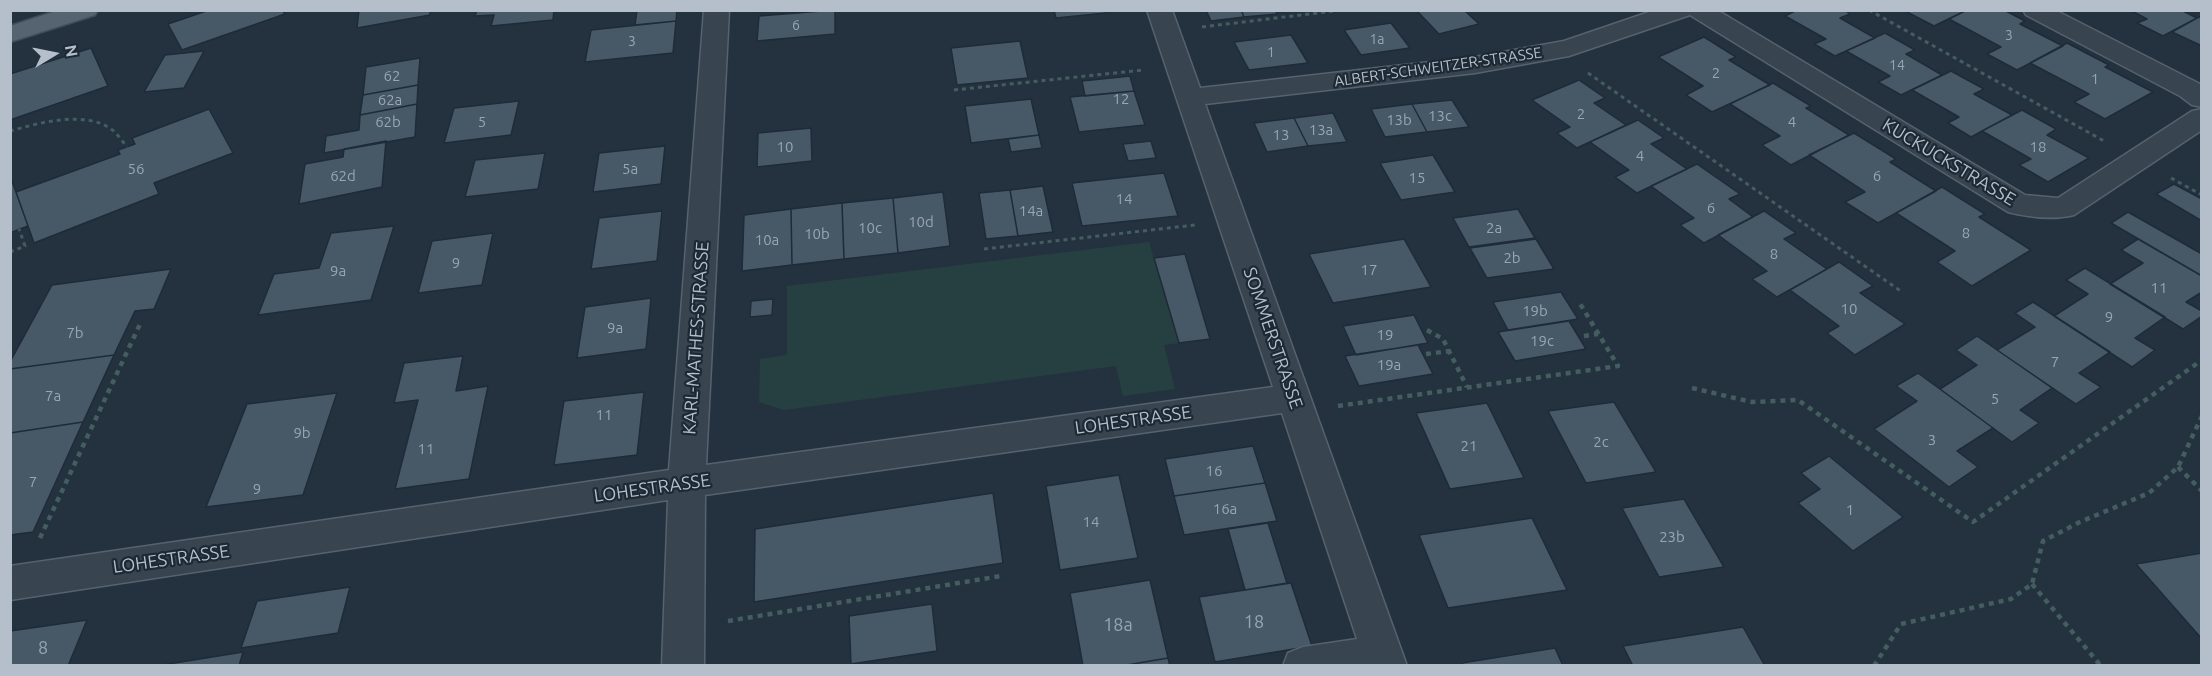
<!DOCTYPE html>
<style>
body{margin:0}
#map{position:relative;width:2212px;height:676px;overflow:hidden;background:#243240;font-family:Ubuntu,sans-serif}
canvas{display:block}
.frame{position:absolute;inset:0;border:12px solid #b4bfcb;pointer-events:none}
.north{position:absolute;left:24px;top:24px;width:60px;height:60px;-webkit-text-stroke:4px #1d2935;paint-order:stroke;rotate:80deg;font-size:16px;font-weight:700;line-height:24px;text-align:center;color:#b4bfcb}
.north::after{content:'';display:block;margin:auto;width:21px;height:27px;background:#b4bfcb;clip-path:polygon(50% 0,100% 100%,50% 72%,0 100%)}
</style>
<div id="map">
<canvas width="2212" height="676"></canvas>
<div class="frame"></div>
<div class="north">N</div>
</div>
<script>
const context = document.querySelector('canvas').getContext('2d');
context.lineJoin = 'round';
function paint(path, color) { context.fillStyle = color; context.fill(path, 'evenodd'); }
function strokePath(path, color, width, dash) { context.strokeStyle = color; context.lineWidth = width; context.lineCap = dash ? 'butt' : 'round'; context.setLineDash(dash || []); context.stroke(path); }
function drawText(font, color, halo, rows, align = 'center') {
  context.font = font + ' Ubuntu,sans-serif'; context.lineWidth = 4.5; context.setLineDash([]); context.textBaseline = 'middle'; context.strokeStyle = halo; context.fillStyle = color; for (const [text, x, y, turn = 0] of rows) {
    context.save(); context.translate(x, y); context.rotate((+turn || 0) * Math.PI / 180); context.textAlign = isNaN(turn) ? turn : align; if (halo) context.strokeText(text, 0, 0); context.fillText(text, 0, 0); context.restore();
  }
}
paint(new Path2D(`
 M 1149,242 L 1179,343 L 1164,345 L 1175,389 L 1123,396 L 1116,366 L 784,410 L 759,402 L 760,359 L 787,355 L 787,286 Z`), '#264041');
const building = new Path2D(`
 M 209,10 L 282,10 L 285,14 L 182,50 L 168,24 Z
 M 359,10 L 430,10 L 430,15 L 357,28 Z
 M 477,10 L 554,10 L 553,20 L 491,26 L 494,15 L 475,16 Z
 M 637,10 L 677,10 L 676,21 L 635,25 Z
 M 835,10 L 835,34 L 757,41 L 759,16 Z
 M 1054,10 L 1105,10 L 1106,13 L 1056,18 Z
 M 1206,10 L 1241,10 L 1244,17 L 1211,21 Z
 M 1241,10 L 1275,10 L 1277,14 L 1244,17 Z
 M 1416,10 L 1464,10 L 1479,24 L 1439,34 Z
 M 1797,10 L 1844,10 L 1850,14 L 1840,18 L 1875,38 L 1835,56 L 1814,44 L 1826,39 L 1785,16 Z
 M 1910,10 L 1967,10 L 1934,26 L 1907,12 Z
 M 1967,10 L 2004,10 L 2025,21 L 2020,24 L 2063,46 L 2017,70 L 1987,54 L 2001,47 L 1949,19 Z
 M 2130,10 L 2181,10 L 2197,18 L 2163,36 L 2137,23 L 2147,19 Z
 M 2202,16 L 2202,46 L 2172,32 L 2197,18 Z
 M 676,21 L 673,53 L 585,62 L 591,30 Z
 M 1391,23 L 1410,48 L 1361,55 L 1344,30 Z
 M 1885,33 L 1915,50 L 1906,54 L 1942,75 L 1901,95 L 1878,82 L 1890,76 L 1846,51 Z
 M 1291,35 L 1308,63 L 1249,70 L 1234,42 Z
 M 1704,37 L 1736,57 L 1729,60 L 1770,85 L 1712,112 L 1686,95 L 1703,86 L 1658,57 Z
 M 1020,41 L 1028,78 L 957,85 L 951,48 Z
 M 2067,43 L 2109,65 L 2105,67 L 2153,92 L 2105,119 L 2074,102 L 2089,94 L 2030,63 Z
 M 91,48 L 108,86 L 10,120 L 10,74 Z
 M 204,51 L 184,88 L 144,92 L 165,55 Z
 M 420,58 L 418,85 L 363,95 L 366,67 Z
 M 1951,71 L 1984,89 L 1974,94 L 2012,115 L 1971,137 L 1948,123 L 1959,117 L 1912,90 Z
 M 1130,76 L 1134,91 L 1085,96 L 1082,81 Z
 M 1579,80 L 1605,98 L 1594,103 L 1626,125 L 1577,148 L 1557,133 L 1570,127 L 1532,100 Z
 M 1773,83 L 1811,106 L 1806,108 L 1849,135 L 1791,165 L 1762,145 L 1780,136 L 1730,104 Z
 M 418,85 L 417,104 L 360,115 L 363,95 Z
 M 1134,91 L 1145,125 L 1079,132 L 1070,97 Z
 M 1031,99 L 1039,135 L 971,143 L 965,106 Z
 M 1452,100 L 1469,127 L 1427,132 L 1412,104 Z
 M 519,101 L 511,135 L 444,143 L 454,108 Z
 M 417,104 L 415,137 L 324,153 L 326,136 L 359,130 L 360,115 Z
 M 1412,104 L 1427,132 L 1385,137 L 1371,109 Z
 M 209,109 L 233,153 L 154,183 L 159,194 L 34,243 L 16,192 L 120,154 L 118,150 L 135,144 L 132,138 Z
 M 2022,110 L 2056,129 L 2047,135 L 2089,158 L 2048,182 L 2019,165 L 2031,159 L 1982,131 Z
 M 1333,113 L 1347,142 L 1308,146 L 1294,118 Z
 M 1294,118 L 1308,146 L 1267,152 L 1254,123 Z
 M 1638,120 L 1664,138 L 1651,144 L 1687,169 L 1637,193 L 1615,177 L 1629,170 L 1590,142 Z
 M 811,128 L 812,161 L 757,167 L 758,133 Z
 M 1854,133 L 1896,159 L 1890,162 L 1936,191 L 1878,223 L 1845,202 L 1865,192 L 1809,155 Z
 M 1039,135 L 1042,148 L 1011,152 L 1008,139 Z
 M 386,141 L 382,187 L 299,204 L 305,164 L 343,157 L 344,149 Z
 M 1151,141 L 1156,158 L 1128,161 L 1123,144 Z
 M 665,146 L 661,184 L 593,192 L 599,153 Z
 M 545,153 L 538,189 L 465,197 L 475,160 Z
 M 1433,155 L 1455,192 L 1401,200 L 1380,163 Z
 M 1697,164 L 1740,194 L 1729,199 L 1753,217 L 1704,243 L 1680,225 L 1694,218 L 1651,186 Z
 M 1164,173 L 1178,216 L 1082,226 L 1072,183 Z
 M 12,181 L 28,226 L 10,233 L 10,182 Z
 M 2174,184 L 2202,199 L 2202,221 L 2156,194 Z
 M 1043,186 L 1053,232 L 1018,236 L 1010,190 Z
 M 1942,187 L 1985,214 L 1979,217 L 2031,250 L 1972,286 L 1937,262 L 1955,251 L 1896,213 Z
 M 1010,190 L 1018,236 L 986,239 L 979,193 Z
 M 943,192 L 950,246 L 898,253 L 893,198 Z
 M 893,198 L 898,253 L 844,259 L 842,203 Z
 M 842,203 L 844,259 L 792,265 L 791,209 Z
 M 791,209 L 792,265 L 742,271 L 744,215 Z
 M 1518,209 L 1535,238 L 1469,247 L 1453,218 Z
 M 662,211 L 657,261 L 591,269 L 599,218 Z
 M 1764,211 L 1796,233 L 1784,239 L 1827,269 L 1777,297 L 1752,279 L 1767,271 L 1718,235 Z
 M 2128,212 L 2202,254 L 2202,276 L 2111,223 Z
 M 394,226 L 371,300 L 258,315 L 274,274 L 319,268 L 331,233 Z
 M 493,233 L 482,285 L 418,293 L 432,241 Z
 M 1404,239 L 1431,287 L 1333,303 L 1309,254 Z
 M 1536,239 L 1554,269 L 1487,278 L 1470,248 Z
 M 2138,239 L 2202,276 L 2202,292 L 2186,302 L 2202,311 L 2202,316 L 2183,329 L 2110,284 L 2143,263 L 2121,250 Z
 M 1185,254 L 1210,339 L 1179,343 L 1154,258 Z
 M 1839,262 L 1873,286 L 1860,293 L 1905,324 L 1855,355 L 1827,333 L 1839,326 L 1790,290 Z
 M 2085,268 L 2165,317 L 2135,338 L 2155,350 L 2132,367 L 2054,316 L 2088,294 L 2066,280 Z
 M 171,269 L 154,309 L 135,311 L 114,355 L 10,369 L 10,362 L 52,285 Z
 M 1561,292 L 1578,319 L 1508,330 L 1493,302 Z
 M 651,298 L 646,349 L 577,358 L 585,307 Z
 M 773,299 L 772,315 L 750,317 L 751,301 Z
 M 2033,302 L 2110,352 L 2079,373 L 2101,387 L 2076,404 L 1997,350 L 2035,327 L 2015,313 Z
 M 1414,315 L 1428,343 L 1356,355 L 1343,326 Z
 M 1569,321 L 1586,349 L 1515,361 L 1498,332 Z
 M 1977,336 L 2052,388 L 2020,410 L 2039,423 L 2012,442 L 1940,389 L 1977,365 L 1956,350 Z
 M 1418,345 L 1433,374 L 1359,386 L 1345,356 Z
 M 114,355 L 83,422 L 10,433 L 10,369 Z
 M 463,356 L 456,391 L 488,386 L 469,479 L 395,489 L 418,400 L 394,403 L 404,363 Z
 M 1918,373 L 1993,428 L 1957,451 L 1978,467 L 1949,487 L 1874,429 L 1917,401 L 1896,386 Z
 M 644,392 L 637,455 L 554,465 L 564,401 Z
 M 337,393 L 303,495 L 206,507 L 247,404 Z
 M 1614,402 L 1656,472 L 1586,483 L 1548,411 Z
 M 1487,403 L 1524,478 L 1450,489 L 1416,413 Z
 M 83,422 L 33,532 L 10,535 L 10,433 Z
 M 1253,446 L 1265,483 L 1174,496 L 1165,459 Z
 M 1829,456 L 1903,517 L 1853,551 L 1798,503 L 1820,489 L 1801,473 Z
 M 1119,475 L 1138,558 L 1060,570 L 1046,486 Z
 M 1265,483 L 1277,521 L 1184,535 L 1174,496 Z
 M 993,493 L 1003,563 L 754,602 L 755,529 Z
 M 1684,499 L 1724,567 L 1659,577 L 1622,508 Z
 M 1532,518 L 1567,590 L 1448,608 L 1419,535 Z
 M 1268,523 L 1287,583 L 1245,590 L 1228,529 Z
 M 2202,553 L 2202,639 L 2136,564 Z
 M 1150,580 L 1168,658 L 1121,666 L 1083,666 L 1070,593 Z
 M 1291,583 L 1312,646 L 1215,662 L 1199,597 Z
 M 350,587 L 338,633 L 241,648 L 257,601 Z
 M 932,604 L 937,651 L 851,664 L 849,616 Z
 M 87,620 L 68,666 L 10,666 L 10,631 Z
 M 1743,627 L 1765,666 L 1633,666 L 1623,646 Z
 M 1555,648 L 1563,666 L 1463,666 L 1462,663 Z
 M 243,652 L 239,666 L 156,666 Z
 M 1168,658 L 1170,666 L 1121,666 Z`);
paint(building, '#475867');
strokePath(building, '#1f2b37', 1.5);
const minor = new Path2D(`
 M 704,10 L 729,10 L 706,465 L 1273,387 L 1147,10 L 1172,10 L 1200,88 L 1475,57 L 1564,41 L 1655,10 L 1717,10 L 2025,195 L 2058,198 L 2192,111 L 2202,109 L 2202,130 L 2074,215 C 2054,220 2028,217 2008,212 L 1690,15 L 1569,56 L 1475,73 L 1205,104 L 1407,666 L 1283,666 L 1288,653 L 1303,647 L 1357,639 L 1282,413 L 705,495 L 704,666 L 662,666 L 668,500 L 10,600 L 10,566 L 669,470 Z
 M 2023,10 L 2055,10 L 2200,84 L 2202,86 L 2202,107 L 2192,105 L 2180,96 L 2026,15 Z`);
const major = new Path2D(`
 M 59,10 L 98,10 L 95,15 L 10,42 L 10,26 Z`);
strokePath(minor, '#56626e', 3);
strokePath(major, '#414d59', 3);
strokePath(new Path2D(`
 M 1869,10 L 2104,141
 M 1202,27 L 1342,10
 M 1588,73 L 1902,292
 M 954,90 L 1143,70
 M 10,131 C 39,123 84,110 111,129 C 118,134 122,141 127,147
 M 2171,178 L 2202,195
 M 984,249 L 1195,225
 M 10,252 L 25,246 L 19,229`), '#445d5e', 3, [4, 4]);
strokePath(new Path2D(`
 M 1427,330 L 1443,339 L 1467,387
 M 1584,336 L 1598,334
 M 1426,354 L 1450,351
 M 1692,388 L 1752,402 L 1798,400 L 1973,522 L 2202,360
 M 1338,406 L 1618,366 L 1579,302
 M 2178,467 L 2202,491
 M 40,538 L 141,322
 M 2032,584 L 2101,666
 M 728,621 L 1001,576
 M 1874,666 L 1901,624 L 2011,599 L 2032,584 L 2043,541 L 2080,522 L 2149,493 L 2178,467 L 2202,416`), '#445d5e', 4.5, [5, 5]);
paint(minor, '#384450');
paint(major, '#566370');
drawText('14px', '#99a5b2', null, [
 ["6",796,25],
 ["3",2009,35],
 ["1a",1377,39],
 ["3",632,41],
 ["1",1271,52],
 ["14",1897,65]
]);
drawText('15px', '#b4bfcb', '#1d2935', [
 ["ALBERT-SCHWEITZER-STRASSE",1438,67,-8]
]);
drawText('15px', '#99a5b2', null, [
 ["2",1716,73],
 ["62",392,76],
 ["1",2095,79],
 ["12",1121,99],
 ["62a",390,100],
 ["2",1581,114],
 ["13c",1440,116],
 ["13b",1399,120],
 ["62b",388,122],
 ["5",482,122],
 ["4",1792,122],
 ["13a",1321,130],
 ["13",1281,135],
 ["10",785,147],
 ["18",2038,147],
 ["4",1640,156],
 ["56",136,169],
 ["5a",630,169],
 ["62d",343,176],
 ["6",1877,176],
 ["15",1417,178],
 ["14",1124,199],
 ["6",1711,208],
 ["14a",1031,211],
 ["10d",921,222],
 ["10c",870,228],
 ["2a",1494,228],
 ["8",1966,233],
 ["10b",817,234],
 ["10a",767,240],
 ["8",1774,254],
 ["2b",1512,258],
 ["9",456,263],
 ["17",1369,270],
 ["9a",338,271],
 ["11",2159,288],
 ["10",1849,309],
 ["19b",1535,311],
 ["9",2109,317],
 ["9a",615,328],
 ["7b",75,333],
 ["19",1385,335],
 ["19c",1542,341],
 ["7",2055,362],
 ["19a",1389,365],
 ["7a",53,396],
 ["5",1995,399],
 ["11",604,415],
 ["9b",302,433],
 ["3",1932,440],
 ["2c",1601,442],
 ["21",1469,446],
 ["11",426,449],
 ["16",1214,471],
 ["7",33,482],
 ["9",257,489],
 ["16a",1225,509],
 ["1",1850,510],
 ["14",1091,522],
 ["23b",1672,537]
]);
drawText('18px', '#b4bfcb', '#1d2935', [
 ["KUCKUCKSTRASSE",1949,162,31],
 ["KARL-MATHES-STRASSE",696,338,-86],
 ["SOMMERSTRASSE",1273,338,71],
 ["LOHESTRASSE",1133,420,-8],
 ["LOHESTRASSE",652,488,-8],
 ["LOHESTRASSE",171,559,-8]
]);
drawText('18px', '#99a5b2', null, [
 ["18",1254,622],
 ["18a",1118,625],
 ["8",43,648]
]);
</script>
